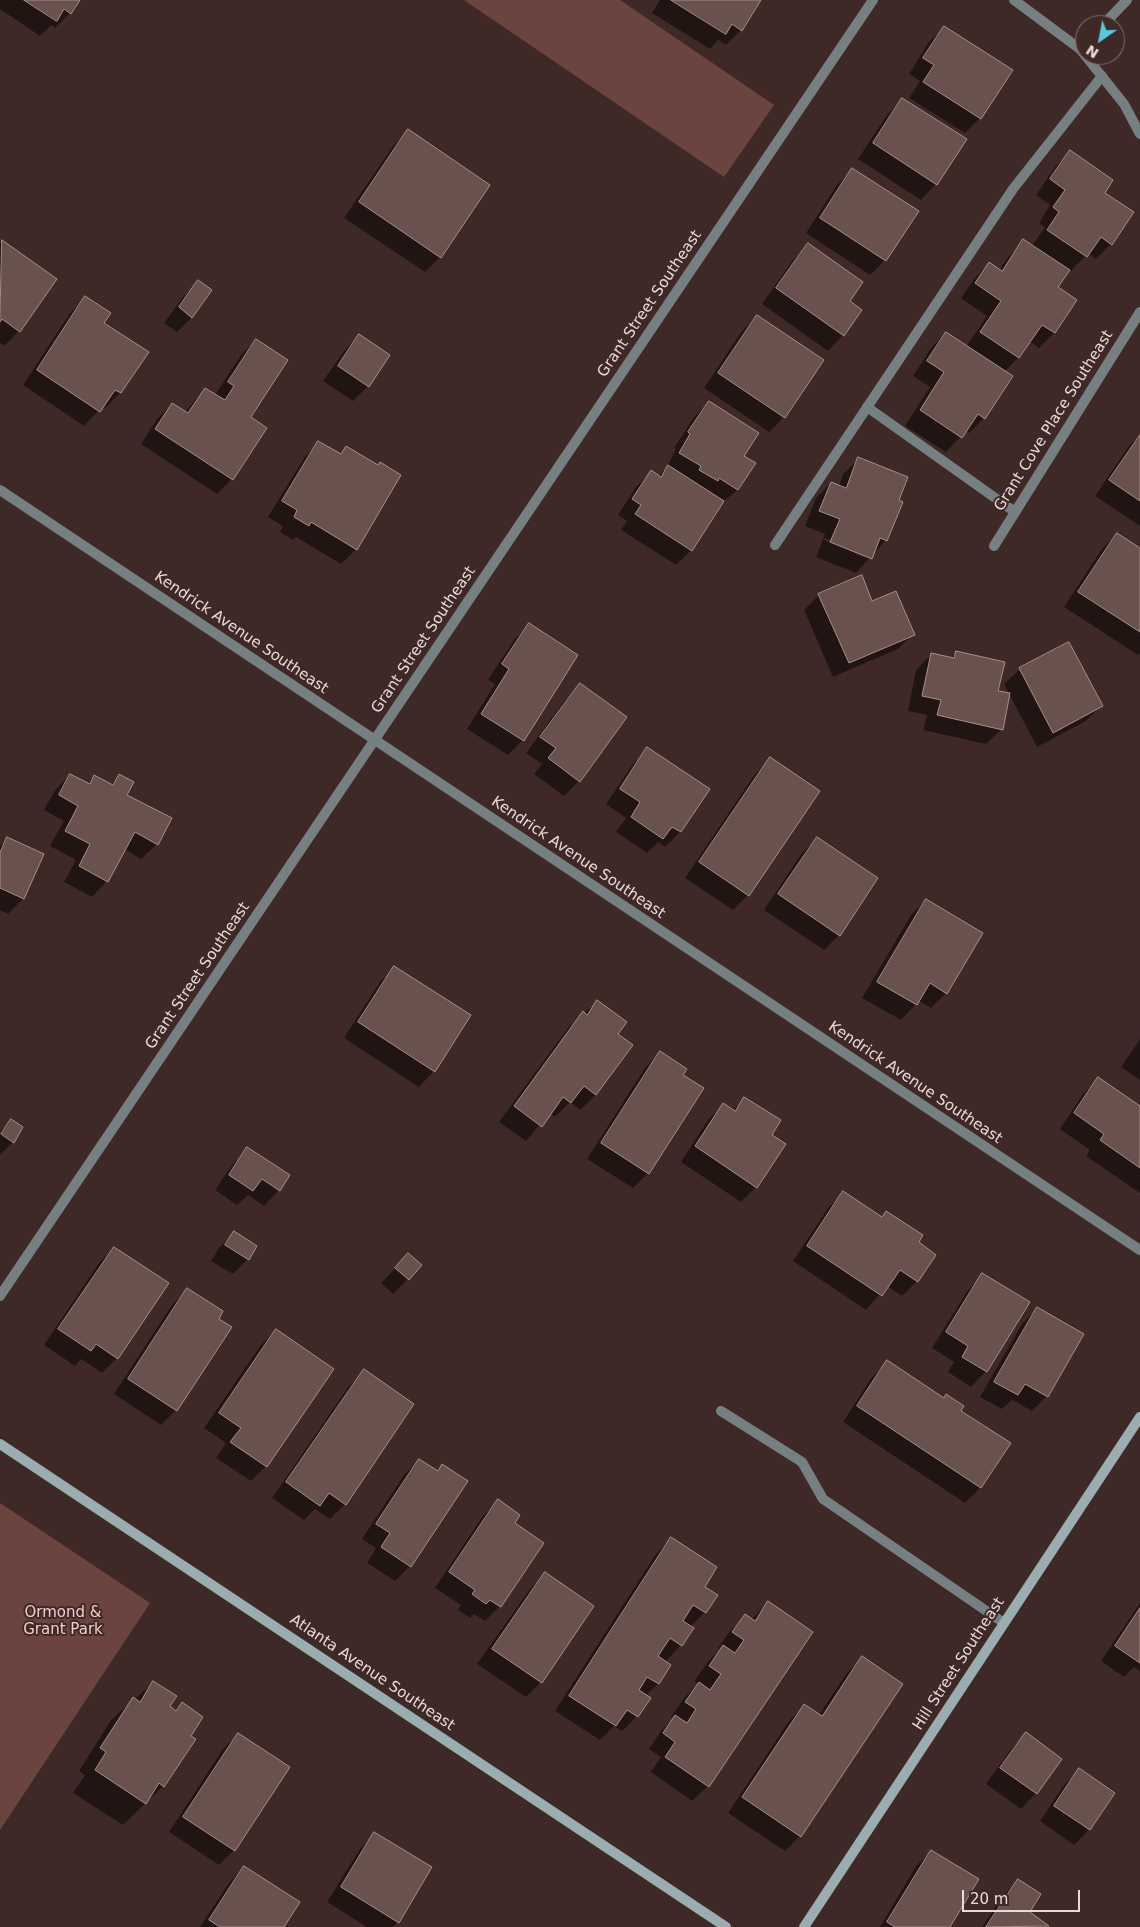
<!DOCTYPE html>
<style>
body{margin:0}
#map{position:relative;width:1140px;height:1927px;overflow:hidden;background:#3f2927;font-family:"DejaVu Sans",sans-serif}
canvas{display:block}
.north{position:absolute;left:1075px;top:15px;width:50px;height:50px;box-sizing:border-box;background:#3f2927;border:1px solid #83706e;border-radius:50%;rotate:213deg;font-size:14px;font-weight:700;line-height:20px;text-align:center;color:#e9dad8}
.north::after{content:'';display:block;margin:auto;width:18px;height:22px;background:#55cadf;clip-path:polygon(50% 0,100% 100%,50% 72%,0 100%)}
.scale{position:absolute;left:962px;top:1890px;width:118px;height:22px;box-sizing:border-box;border:2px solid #e9dad8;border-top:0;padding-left:6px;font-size:15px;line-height:18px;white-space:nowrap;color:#e9dad8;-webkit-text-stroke:4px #3f2927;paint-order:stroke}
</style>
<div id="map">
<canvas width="1140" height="1927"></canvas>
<div class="north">N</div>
<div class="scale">20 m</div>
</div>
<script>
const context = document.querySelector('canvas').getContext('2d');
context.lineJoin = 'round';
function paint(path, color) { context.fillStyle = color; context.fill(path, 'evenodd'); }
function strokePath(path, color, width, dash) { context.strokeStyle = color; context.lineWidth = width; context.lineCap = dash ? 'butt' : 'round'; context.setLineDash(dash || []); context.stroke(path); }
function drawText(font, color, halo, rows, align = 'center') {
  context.font = font + ' "DejaVu Sans",sans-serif'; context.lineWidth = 4; context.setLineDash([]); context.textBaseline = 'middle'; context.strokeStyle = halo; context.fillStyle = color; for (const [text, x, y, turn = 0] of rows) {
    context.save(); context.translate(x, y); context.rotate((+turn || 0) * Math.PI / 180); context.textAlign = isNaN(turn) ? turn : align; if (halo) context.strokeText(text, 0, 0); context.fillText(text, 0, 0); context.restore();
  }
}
paint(new Path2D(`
 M 464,0 L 620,0 L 774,105 L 724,177 Z
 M 0,1503 L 150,1603 L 0,1830 Z`), '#6c443f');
paint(new Path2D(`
 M 0,0 L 78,0 L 70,13 L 55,28 L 51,25 L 40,36 L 0,9 Z
 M 660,0 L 758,0 L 741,30 L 726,45 L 718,40 L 710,49 L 652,13 Z
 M 944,27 L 980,118 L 965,133 L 909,98 L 920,81 L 909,74 L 929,42 Z
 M 902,100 L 965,140 L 936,184 L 921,200 L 858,159 L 887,115 Z
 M 409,131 L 440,257 L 425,272 L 344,218 L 393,146 Z
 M 1070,152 L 1103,193 L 1111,244 L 1096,259 L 1088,253 L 1071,271 L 1068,270 L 1056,287 L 1076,300 L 1054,333 L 1039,348 L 1029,341 L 1018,358 L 1005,371 L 984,418 L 969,433 L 966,431 L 946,452 L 905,426 L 930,387 L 913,376 L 931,348 L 946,333 L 966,347 L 987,316 L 961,298 L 974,279 L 989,263 L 999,270 L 1009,256 L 1024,241 L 1032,246 L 1045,227 L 1039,223 L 1050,205 L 1036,195 L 1055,167 Z
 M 852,170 L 885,260 L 870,275 L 806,233 L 837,185 Z
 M 2,242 L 56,279 L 19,331 L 4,346 L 0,343 L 0,243 Z
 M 808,245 L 848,301 L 860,310 L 843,335 L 828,351 L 762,304 L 793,260 Z
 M 198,282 L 192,317 L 177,332 L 164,323 L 183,297 Z
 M 85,298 L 103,323 L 147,352 L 120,393 L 105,408 L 103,406 L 84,426 L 23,385 L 70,313 Z
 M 757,316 L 784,417 L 769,432 L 704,388 L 742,331 Z
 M 359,336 L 368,386 L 353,401 L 323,381 L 344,351 Z
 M 256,340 L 250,418 L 232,479 L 217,494 L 141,444 L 157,419 L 172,404 L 185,412 L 205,389 L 215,395 L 241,355 Z
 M 709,402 L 743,456 L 754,464 L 737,490 L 721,504 L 691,550 L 676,565 L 621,530 L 627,521 L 618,515 L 636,487 L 651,472 L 658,477 L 666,469 L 676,449 L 674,448 L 694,417 Z
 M 1140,435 L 1140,526 L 1095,496 L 1129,446 Z
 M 319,442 L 339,455 L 347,447 L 356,549 L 341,564 L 296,537 L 293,540 L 280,532 L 283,526 L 268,517 L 304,458 Z
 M 859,459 L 898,501 L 886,540 L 856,573 L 816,557 L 825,534 L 805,526 L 816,498 L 831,483 L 839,486 L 843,474 ZM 825,538 L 865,555 L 865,557 L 824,540 Z
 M 1117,534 L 1140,550 L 1140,653 L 1138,655 L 1064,607 L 1102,549 Z
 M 819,595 L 913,634 L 898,649 L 833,677 L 804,610 Z
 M 529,625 L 523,740 L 508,755 L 467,729 L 495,684 L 488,680 L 514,640 Z
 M 1069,643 L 1101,706 L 1086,721 L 1037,747 L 1004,684 L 1020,669 Z
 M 956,653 L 997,692 L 1002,729 L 986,744 L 923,730 L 927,715 L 908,711 L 916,670 L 932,654 L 950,659 Z
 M 580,685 L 579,781 L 564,796 L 534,774 L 542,764 L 526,753 L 565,700 Z
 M 648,749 L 708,789 L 680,832 L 665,847 L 658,842 L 647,853 L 616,832 L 626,818 L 606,804 L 633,764 Z
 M 770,759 L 748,895 L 733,910 L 685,878 L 755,774 Z
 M 70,775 L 87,784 L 94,777 L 110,785 L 119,776 L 125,795 L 157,844 L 141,859 L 124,849 L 107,881 L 92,897 L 64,882 L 76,860 L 50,846 L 64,821 L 44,810 L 55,790 Z
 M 817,838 L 839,935 L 824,950 L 764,910 L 802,853 Z
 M 8,839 L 43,855 L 23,899 L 8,914 L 0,910 L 0,846 Z
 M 926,900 L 946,993 L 931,1008 L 919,1001 L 901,1020 L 862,998 L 911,915 Z
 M 395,967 L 470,1015 L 434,1071 L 419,1087 L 344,1038 L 380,982 Z
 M 597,1002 L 617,1034 L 596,1095 L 580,1110 L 570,1102 L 555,1117 L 550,1113 L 526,1141 L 499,1122 L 568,1028 Z
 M 1140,1039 L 1140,1080 L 1121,1067 Z
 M 660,1053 L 648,1173 L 633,1188 L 587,1159 L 645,1068 Z
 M 1098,1079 L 1140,1108 L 1140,1193 L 1086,1156 L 1090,1150 L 1060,1129 L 1083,1094 Z
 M 745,1098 L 770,1135 L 756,1187 L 741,1202 L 681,1162 L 708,1120 L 723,1105 L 732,1111 Z
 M 11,1121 L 13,1142 L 0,1155 L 0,1131 Z
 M 248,1149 L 288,1176 L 279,1190 L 264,1206 L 248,1195 L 237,1205 L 215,1190 L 233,1164 Z
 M 843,1193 L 881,1218 L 886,1213 L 917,1243 L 917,1281 L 902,1296 L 887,1286 L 866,1310 L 793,1261 L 828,1208 Z
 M 234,1233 L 248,1259 L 233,1274 L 211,1261 L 219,1248 Z
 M 114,1248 L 117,1358 L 102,1373 L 81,1359 L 75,1366 L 44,1345 L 99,1263 Z
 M 408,1255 L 408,1279 L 393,1294 L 381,1283 Z
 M 983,1275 L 1028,1303 L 986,1371 L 971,1387 L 948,1372 L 954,1362 L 932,1348 L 968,1290 Z
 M 187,1290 L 176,1410 L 161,1425 L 114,1394 L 172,1305 Z
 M 1037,1308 L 1082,1335 L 1047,1396 L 1032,1411 L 1012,1400 L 1002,1409 L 980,1397 L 1022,1324 Z
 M 276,1330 L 333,1369 L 266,1466 L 251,1481 L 216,1458 L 226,1443 L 204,1428 L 261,1345 Z
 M 887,1362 L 943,1399 L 946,1396 L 959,1411 L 980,1488 L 965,1503 L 843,1422 L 872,1377 Z
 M 364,1371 L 345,1504 L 330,1519 L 315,1509 L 304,1520 L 272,1498 L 349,1386 Z
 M 419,1460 L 436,1472 L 442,1466 L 410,1566 L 395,1581 L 367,1563 L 376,1548 L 362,1539 L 404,1475 Z
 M 498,1501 L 513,1523 L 500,1606 L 485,1621 L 474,1614 L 470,1618 L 458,1610 L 461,1605 L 435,1588 L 483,1516 ZM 485,1595 L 499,1604 L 499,1607 L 484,1597 Z
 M 671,1538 L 704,1587 L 716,1595 L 705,1612 L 690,1627 L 681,1645 L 665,1662 L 670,1665 L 658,1684 L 645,1696 L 637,1716 L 622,1731 L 614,1726 L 600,1740 L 555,1711 L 656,1554 Z
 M 545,1574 L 592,1606 L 541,1682 L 526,1697 L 477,1664 L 530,1589 Z
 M 768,1602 L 708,1786 L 692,1801 L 651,1772 L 661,1757 L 649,1749 L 661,1731 L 673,1719 L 671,1717 L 684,1698 L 699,1684 L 694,1681 L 708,1662 L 720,1649 L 718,1648 L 730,1631 L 745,1616 L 751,1620 Z
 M 1140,1603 L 1140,1672 L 1134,1667 L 1124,1677 L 1101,1661 Z
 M 862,1658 L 800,1836 L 785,1851 L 728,1813 L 789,1721 L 804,1706 L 819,1715 L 847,1673 Z
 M 153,1683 L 168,1707 L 175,1711 L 182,1704 L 189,1736 L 163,1786 L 123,1825 L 73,1793 L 85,1775 L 79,1771 L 111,1720 Z
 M 238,1734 L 234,1850 L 219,1865 L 169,1832 L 223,1749 Z
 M 1026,1734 L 1036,1793 L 1021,1809 L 986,1784 L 1011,1749 Z
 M 1079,1770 L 1089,1830 L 1074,1845 L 1040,1821 L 1064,1785 Z
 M 375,1834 L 398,1922 L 393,1927 L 367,1927 L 327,1902 L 360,1849 Z
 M 931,1851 L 949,1927 L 880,1927 L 916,1866 Z
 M 244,1867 L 283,1927 L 200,1927 L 229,1883 Z
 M 1018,1881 L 1028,1912 L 1047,1927 L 982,1927 L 1003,1896 Z`), '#0007');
const building = new Path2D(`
 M 24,0 L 80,0 L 71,14 L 64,9 L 57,21 Z
 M 671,0 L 761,0 L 742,31 L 732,24 L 726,34 Z
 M 944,26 L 1013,70 L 981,119 L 923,82 L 934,65 L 923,58 Z
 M 902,98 L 967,139 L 937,185 L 873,143 Z
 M 408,129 L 490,185 L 441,258 L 359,202 Z
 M 1070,150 L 1113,180 L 1105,193 L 1134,212 L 1112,245 L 1101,237 L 1087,257 L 1047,230 L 1059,212 L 1053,207 L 1065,190 L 1050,179 Z
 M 852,168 L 919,211 L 886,261 L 820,218 Z
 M 1023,239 L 1070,270 L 1058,287 L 1077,300 L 1055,333 L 1042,325 L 1019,358 L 980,332 L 1001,301 L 975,283 L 989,262 L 1002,271 Z
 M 2,240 L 57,279 L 20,332 L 2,319 L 0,322 Z
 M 808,243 L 863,282 L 850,301 L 862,310 L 844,336 L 776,288 Z
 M 198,280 L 212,290 L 192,318 L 179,307 Z
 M 85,296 L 111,313 L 104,323 L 149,352 L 121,393 L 115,390 L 100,412 L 37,370 Z
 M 757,315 L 824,360 L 785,418 L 718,373 Z
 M 946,332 L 1013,376 L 985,419 L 978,414 L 962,438 L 920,410 L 944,372 L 927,361 Z
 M 359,334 L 390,355 L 369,387 L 338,366 Z
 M 256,339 L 288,360 L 251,417 L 267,428 L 233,480 L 155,429 L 172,403 L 188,413 L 205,388 L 225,400 L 234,386 L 228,382 Z
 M 709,401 L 759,433 L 744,456 L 756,463 L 738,490 L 719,478 L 718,481 L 699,470 L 701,466 L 679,453 L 690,434 L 688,432 Z
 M 1140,435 L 1140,501 L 1109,480 Z
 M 318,441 L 341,454 L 346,446 L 378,465 L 380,462 L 401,475 L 357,550 L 311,522 L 309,526 L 294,517 L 297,510 L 282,501 Z
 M 858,457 L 908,477 L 899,500 L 903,502 L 887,541 L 880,538 L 872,559 L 830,542 L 840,519 L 819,511 L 831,482 L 846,488 Z
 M 668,465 L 724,501 L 692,551 L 635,514 L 641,505 L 632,499 L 651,470 L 661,477 Z
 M 1117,533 L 1140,548 L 1140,632 L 1078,592 Z
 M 862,575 L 872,601 L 896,591 L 915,635 L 849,663 L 818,594 Z
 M 529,623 L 578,655 L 524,741 L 481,714 L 509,669 L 502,664 Z
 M 1069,642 L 1103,706 L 1053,733 L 1019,668 Z
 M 956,651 L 1005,662 L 998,691 L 1010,693 L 1003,730 L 937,715 L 941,700 L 922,696 L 931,653 L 954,658 Z
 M 580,683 L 627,717 L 580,782 L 548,758 L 556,748 L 540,737 Z
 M 647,747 L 710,789 L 681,832 L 672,827 L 663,839 L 631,817 L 640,802 L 620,789 Z
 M 770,757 L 820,791 L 749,896 L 699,862 Z
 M 70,774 L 90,784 L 94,775 L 113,785 L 119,774 L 134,782 L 127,795 L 172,818 L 158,845 L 135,832 L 108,882 L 79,866 L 90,844 L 65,831 L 78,806 L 59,795 Z
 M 7,837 L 44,854 L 24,899 L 0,888 L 0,853 Z
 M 817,837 L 878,878 L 840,936 L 778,894 Z
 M 926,899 L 983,933 L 947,994 L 930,983 L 917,1005 L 877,982 Z
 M 394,966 L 471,1015 L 435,1072 L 358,1022 Z
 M 597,1000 L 627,1022 L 618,1034 L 633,1045 L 596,1095 L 584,1086 L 571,1103 L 563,1097 L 542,1127 L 514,1106 L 583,1011 L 587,1015 Z
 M 660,1051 L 687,1069 L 683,1075 L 704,1088 L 649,1174 L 601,1143 Z
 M 1098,1077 L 1140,1106 L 1140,1168 L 1100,1140 L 1104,1134 L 1074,1113 Z
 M 744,1097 L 781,1120 L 772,1135 L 786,1144 L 757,1188 L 695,1146 L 723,1103 L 735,1111 Z
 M 11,1119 L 23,1127 L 14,1143 L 1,1134 Z
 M 247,1147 L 290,1175 L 280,1191 L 262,1179 L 253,1191 L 229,1175 Z
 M 843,1191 L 882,1217 L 886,1211 L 923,1235 L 919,1242 L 936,1255 L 918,1282 L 900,1270 L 882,1296 L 807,1246 Z
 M 234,1231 L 257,1246 L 249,1260 L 225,1245 Z
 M 114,1247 L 169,1283 L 118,1359 L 96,1344 L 91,1351 L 58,1329 Z
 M 408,1253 L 422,1265 L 409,1280 L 395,1268 Z
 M 982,1273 L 1030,1302 L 987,1372 L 962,1357 L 968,1346 L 946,1332 Z
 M 187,1288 L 223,1311 L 219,1319 L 232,1327 L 177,1411 L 128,1379 Z
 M 1037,1307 L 1084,1334 L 1048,1397 L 1025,1384 L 1018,1395 L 994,1382 Z
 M 276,1329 L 334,1369 L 267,1467 L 230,1442 L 241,1428 L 219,1413 Z
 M 887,1360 L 944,1398 L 946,1394 L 964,1406 L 961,1411 L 1011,1443 L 981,1488 L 857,1406 Z
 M 364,1369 L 414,1404 L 346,1505 L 329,1493 L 320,1506 L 286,1482 Z
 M 419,1459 L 438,1471 L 442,1464 L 468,1481 L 411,1567 L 381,1547 L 390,1533 L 376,1524 Z
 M 498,1499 L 520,1515 L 515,1523 L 544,1543 L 501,1607 L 490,1600 L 486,1604 L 472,1594 L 475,1590 L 449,1572 Z
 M 671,1537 L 717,1567 L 705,1587 L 718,1595 L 706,1613 L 693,1605 L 683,1621 L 694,1628 L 682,1646 L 670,1638 L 658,1656 L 671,1665 L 659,1684 L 647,1677 L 639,1690 L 651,1698 L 638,1717 L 627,1710 L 616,1726 L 569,1696 Z
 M 545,1572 L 594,1606 L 542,1683 L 492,1649 Z
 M 768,1601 L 813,1632 L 709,1787 L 665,1757 L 675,1742 L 663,1733 L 675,1715 L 687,1723 L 696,1709 L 685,1702 L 699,1682 L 710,1690 L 721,1674 L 709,1666 L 723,1645 L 735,1653 L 744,1640 L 732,1632 L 745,1614 L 755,1621 Z
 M 1140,1608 L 1140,1663 L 1115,1646 Z
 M 862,1656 L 903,1684 L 801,1837 L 742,1797 L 804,1704 L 822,1716 Z
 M 153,1681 L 177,1696 L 170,1706 L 176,1711 L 182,1702 L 203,1717 L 191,1736 L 196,1739 L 164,1787 L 159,1783 L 146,1804 L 95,1770 L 106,1752 L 100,1748 L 133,1697 L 140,1702 Z
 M 1026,1732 L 1062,1759 L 1037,1794 L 1000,1768 Z
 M 238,1733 L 290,1767 L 235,1851 L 183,1817 Z
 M 1079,1768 L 1115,1793 L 1090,1830 L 1054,1806 Z
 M 374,1832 L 432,1867 L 399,1923 L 341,1887 Z
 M 931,1850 L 979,1879 L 950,1927 L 895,1927 L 887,1922 Z
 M 244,1866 L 300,1902 L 284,1927 L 220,1927 L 209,1920 Z
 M 1018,1879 L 1041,1894 L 1030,1912 L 1049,1926 L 986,1927 Z`);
paint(building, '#69514e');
strokePath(building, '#a88e8a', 1);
strokePath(new Path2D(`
 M 1103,25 L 1127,0
 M 867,407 L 1015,512
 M 775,545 L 1013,189 L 1102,76
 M 721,1411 L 802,1462 L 823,1499 L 1004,1623`), '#748082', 10);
strokePath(new Path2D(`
 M 1014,0 L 1080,49 L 1124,104 L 1140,134
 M 0,490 L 1140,1250
 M 994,546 L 1140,312
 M 0,1296 L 873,0`), '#748082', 10);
strokePath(new Path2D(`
 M 0,1444 L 726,1927
 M 804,1927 L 1140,1417`), '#9aadb1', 10);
drawText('15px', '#e9dad8', '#3f2927', [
 ["Grant Street Southeast",650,304,-56],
 ["Grant Cove Place Southeast",1054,421,-58],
 ["Kendrick Avenue Southeast",241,633,34],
 ["Grant Street Southeast",424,640,-56],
 ["Kendrick Avenue Southeast",578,858,34],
 ["Grant Street Southeast",198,976,-56],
 ["Kendrick Avenue Southeast",915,1083,34],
 ["Hill Street Southeast",959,1664,-57],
 ["Atlanta Avenue Southeast",372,1673,34]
]);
drawText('15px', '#f3cdc8', '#3f2927', [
 ["Ormond &",63,1613],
 ["Grant Park",63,1630]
]);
</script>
